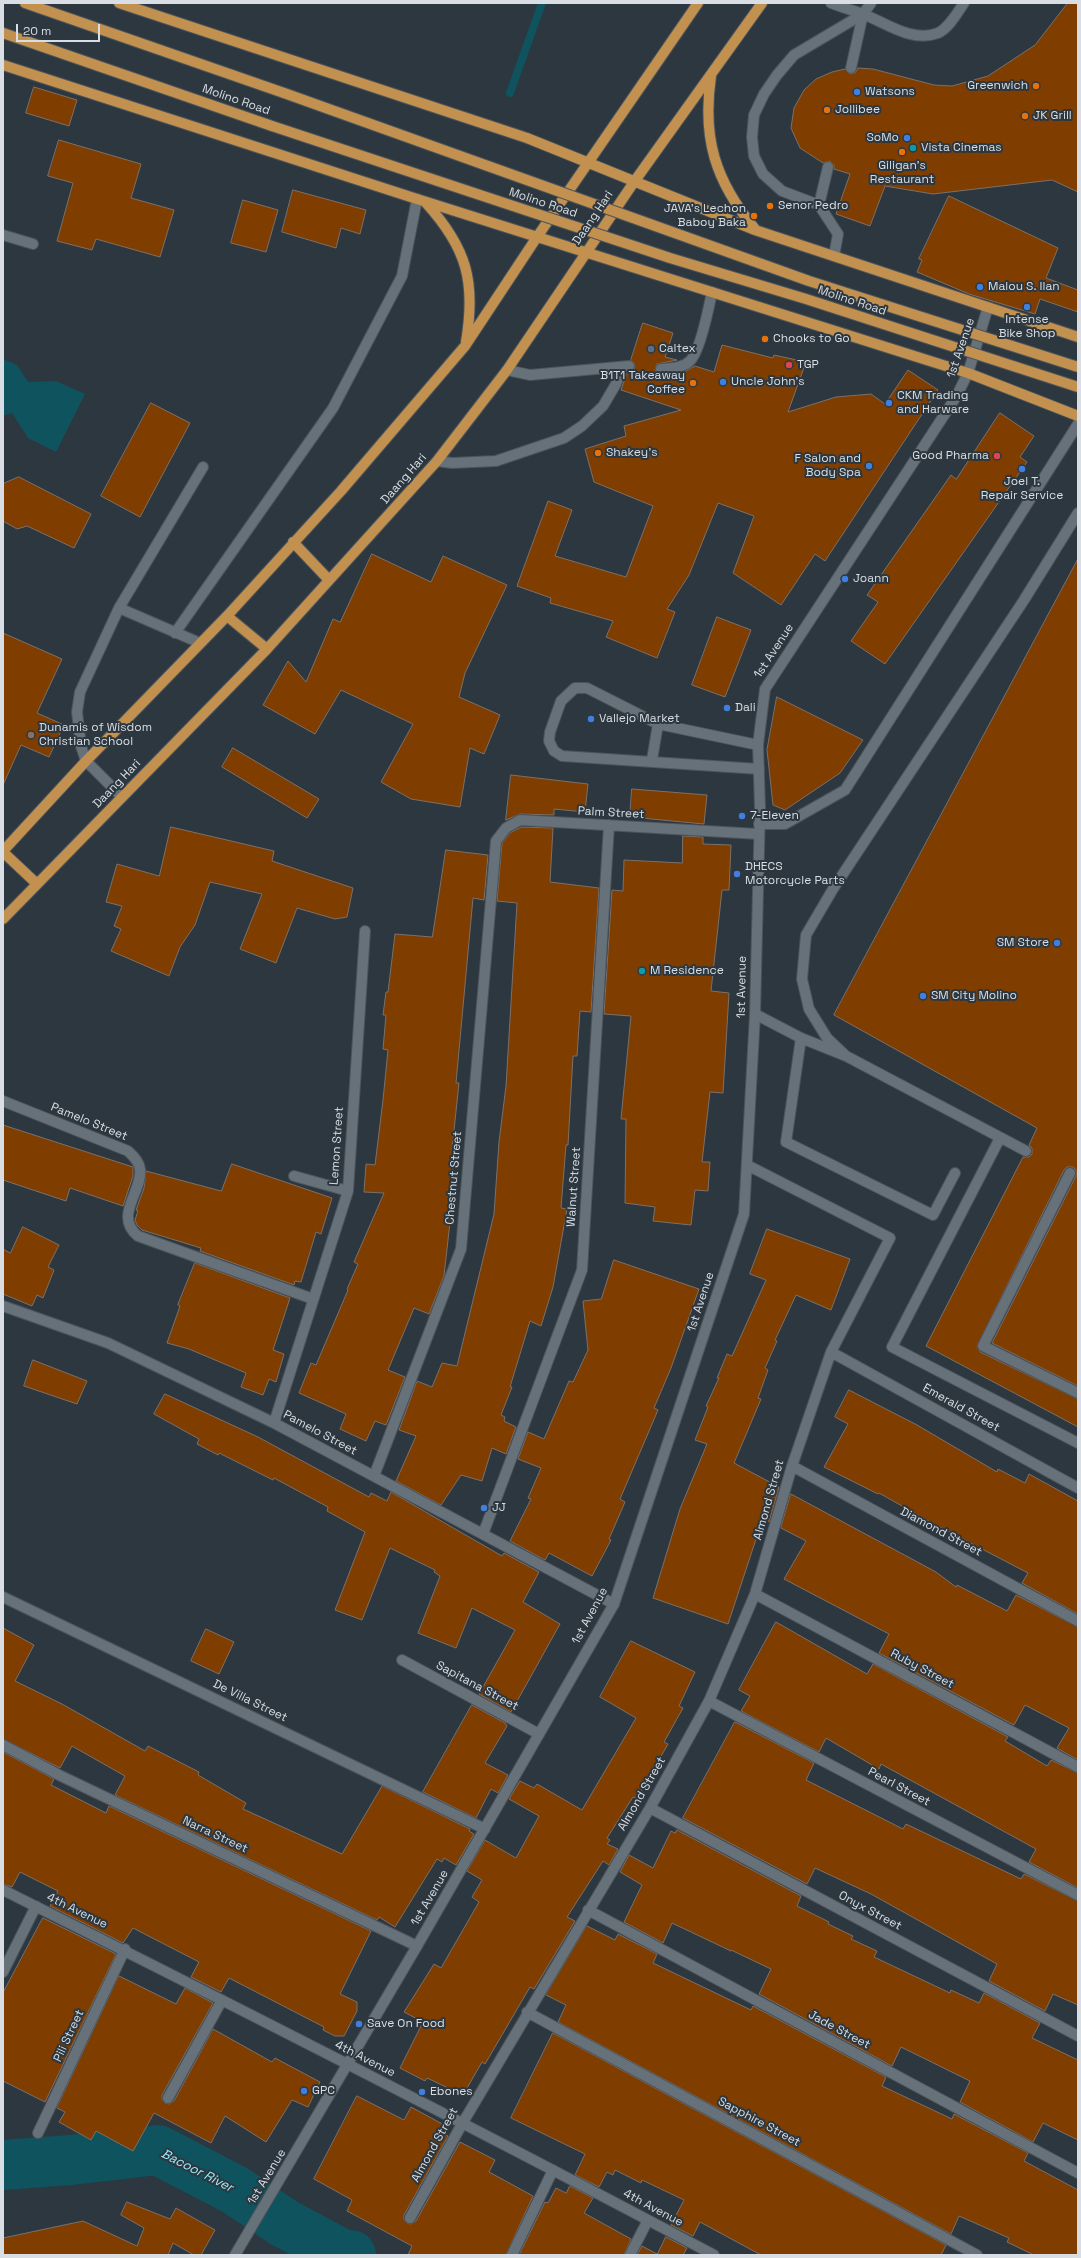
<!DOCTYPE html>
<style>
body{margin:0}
#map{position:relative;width:1081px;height:2258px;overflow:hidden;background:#2d373f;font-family:"Space Grotesk",sans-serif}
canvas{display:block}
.frame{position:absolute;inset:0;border:4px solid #d8dee4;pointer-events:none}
.scale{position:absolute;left:16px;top:24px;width:84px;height:18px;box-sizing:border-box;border:2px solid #d8dee4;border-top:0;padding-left:5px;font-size:12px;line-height:14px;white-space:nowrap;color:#d8dee4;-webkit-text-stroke:3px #2d373f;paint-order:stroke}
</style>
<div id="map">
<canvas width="1081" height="2258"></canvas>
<div class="frame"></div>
<div class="scale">20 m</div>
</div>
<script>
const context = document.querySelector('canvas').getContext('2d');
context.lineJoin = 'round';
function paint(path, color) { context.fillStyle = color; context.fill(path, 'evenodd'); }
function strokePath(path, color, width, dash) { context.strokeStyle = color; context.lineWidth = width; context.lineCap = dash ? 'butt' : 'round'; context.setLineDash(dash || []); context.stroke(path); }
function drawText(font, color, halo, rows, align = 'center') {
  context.font = font + ' "Space Grotesk",sans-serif'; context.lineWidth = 4; context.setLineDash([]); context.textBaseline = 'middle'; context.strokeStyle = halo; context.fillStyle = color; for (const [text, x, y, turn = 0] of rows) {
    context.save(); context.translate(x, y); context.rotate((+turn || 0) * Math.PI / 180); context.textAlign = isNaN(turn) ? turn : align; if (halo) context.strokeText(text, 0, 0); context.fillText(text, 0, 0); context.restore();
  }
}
paint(new Path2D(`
 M 3,359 L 17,365 L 28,382 L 56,381 L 85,394 L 56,452 L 28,438 L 12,413 L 3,416 Z`), '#0e535e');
strokePath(new Path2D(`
 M 510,93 L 542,3`), '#0e535e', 8);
strokePath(new Path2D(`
 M 3,2165 L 71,2160 L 158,2150 L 235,2190 L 284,2223 L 342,2254 L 351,2255`), '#0e535e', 50);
const building = new Path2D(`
 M 1068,3 L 1078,3 L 1078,192 L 1052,180 L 933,194 L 885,186 L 870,226 L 836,214 L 850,174 L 834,169 L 834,165 L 830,161 L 823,163 L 800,148 L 791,128 L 794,108 L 804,90 L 816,79 L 832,72 L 845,69 L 850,74 L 855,73 L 858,68 L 873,69 L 934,85 L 952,86 L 988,76 L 1035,45 Z
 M 34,87 L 77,100 L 69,126 L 26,113 Z
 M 59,140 L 141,164 L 131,198 L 174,210 L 160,257 L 96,239 L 92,250 L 57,241 L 73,183 L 48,176 Z
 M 293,190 L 366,210 L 360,234 L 341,228 L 336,248 L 282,232 Z
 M 949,196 L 1058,248 L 1046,278 L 1078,290 L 1078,312 L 1040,299 L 1035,314 L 969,294 L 917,272 L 922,260 L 919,259 Z
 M 243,200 L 278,210 L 266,252 L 231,243 Z
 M 643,323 L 673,333 L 665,357 L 677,360 L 657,364 L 655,370 L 659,375 L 682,373 L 695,366 L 714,372 L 722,345 L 773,358 L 774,355 L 806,362 L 788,412 L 836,397 L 871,394 L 885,404 L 908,370 L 938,390 L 825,561 L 815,554 L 781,605 L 733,573 L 754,516 L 718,503 L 689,575 L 667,609 L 675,612 L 657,658 L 606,637 L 613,621 L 550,603 L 551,598 L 517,586 L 548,501 L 572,510 L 555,556 L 626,577 L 653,506 L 594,482 L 585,449 L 626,436 L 624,426 L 681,410 L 621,390 L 627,373 L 635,368 L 634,363 L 631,360 Z
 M 151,403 L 190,423 L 140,517 L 101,496 Z
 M 1000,413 L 1034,436 L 1020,457 L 1027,462 L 885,664 L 851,641 L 878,602 L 867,595 L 951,475 L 956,479 Z
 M 19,477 L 91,514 L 74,548 L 27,526 L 17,529 L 3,521 L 3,484 Z
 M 372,554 L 431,582 L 443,556 L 507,585 L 465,673 L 459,697 L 500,715 L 484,754 L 470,748 L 460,807 L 411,799 L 381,782 L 413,724 L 341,690 L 315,734 L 263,705 L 288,661 L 306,682 L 333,619 L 340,622 Z
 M 1078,559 L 1078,1386 L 992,1343 L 1076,1176 L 1076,1170 L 1073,1167 L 1067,1167 L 1064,1170 L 977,1346 L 980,1352 L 1078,1399 L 1078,1427 L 926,1346 L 1023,1157 L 1029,1157 L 1032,1154 L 1032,1148 L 1029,1145 L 1037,1128 L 834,1015 Z
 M 717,617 L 751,630 L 725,697 L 692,685 Z
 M 3,633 L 62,659 L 37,713 L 64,725 L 49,757 L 21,745 L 3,785 Z
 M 777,697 L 863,740 L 840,773 L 785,810 L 773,805 L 767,750 Z
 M 233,748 L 319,799 L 307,818 L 222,767 Z
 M 511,775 L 588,784 L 585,812 L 554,809 L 554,815 L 520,814 L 506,820 Z
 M 632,789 L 707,795 L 704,824 L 630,817 Z
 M 171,827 L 274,851 L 272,861 L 353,888 L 347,917 L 335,919 L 297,908 L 276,963 L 240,949 L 262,894 L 210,882 L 195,925 L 180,947 L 169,976 L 111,951 L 121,929 L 114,926 L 122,906 L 106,902 L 117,864 L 159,876 Z
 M 522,827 L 553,828 L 550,882 L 599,888 L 591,1012 L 580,1011 L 577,1056 L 573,1056 L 568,1145 L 566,1145 L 561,1208 L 567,1209 L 553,1287 L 541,1326 L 530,1321 L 510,1387 L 512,1387 L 501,1415 L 505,1417 L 504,1421 L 516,1427 L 506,1454 L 492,1448 L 482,1481 L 461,1475 L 441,1505 L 396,1481 L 416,1436 L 399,1430 L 417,1381 L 432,1387 L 442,1363 L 457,1366 L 494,1214 L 499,1142 L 506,1086 L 517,903 L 497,901 L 502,843 L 510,833 Z
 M 683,836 L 703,837 L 703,844 L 731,845 L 729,890 L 722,890 L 711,991 L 729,993 L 723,1093 L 710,1092 L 702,1162 L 710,1162 L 708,1191 L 695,1190 L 691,1225 L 653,1221 L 655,1207 L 625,1203 L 626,1119 L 621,1119 L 631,1016 L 604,1014 L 612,890 L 623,891 L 624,860 L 682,863 Z
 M 446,850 L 488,855 L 484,900 L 473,898 L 456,1083 L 459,1083 L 452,1149 L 455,1149 L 449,1204 L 452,1204 L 444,1276 L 429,1314 L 414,1308 L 388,1370 L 405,1377 L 386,1425 L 375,1421 L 366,1441 L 340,1429 L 346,1414 L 299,1393 L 311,1363 L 316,1365 L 348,1290 L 347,1289 L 358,1264 L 354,1262 L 384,1193 L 364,1192 L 366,1164 L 375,1165 L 383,1100 L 388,1050 L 383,1049 L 386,1015 L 383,1015 L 386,992 L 388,992 L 395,934 L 432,937 Z
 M 3,1125 L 133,1167 L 133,1176 L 123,1206 L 70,1188 L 66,1201 L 3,1180 Z
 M 232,1164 L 332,1198 L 321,1234 L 316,1232 L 301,1282 L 295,1281 L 294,1285 L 200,1251 L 201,1248 L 142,1230 L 137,1225 L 135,1220 L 138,1211 L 136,1210 L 144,1188 L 146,1171 L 221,1191 Z
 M 23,1227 L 59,1245 L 48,1267 L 54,1270 L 43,1298 L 37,1295 L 32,1306 L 3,1294 L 3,1249 L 10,1253 Z
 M 767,1229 L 850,1259 L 831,1310 L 796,1295 L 775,1340 L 777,1341 L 765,1368 L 768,1370 L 758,1398 L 761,1399 L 734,1463 L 779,1487 L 769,1522 L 763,1518 L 728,1624 L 653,1598 L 680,1509 L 707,1444 L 695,1440 L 708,1407 L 706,1406 L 719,1378 L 717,1378 L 727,1354 L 732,1356 L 766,1280 L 750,1274 Z
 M 614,1260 L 699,1289 L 671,1368 L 654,1408 L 658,1410 L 620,1499 L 625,1502 L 609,1539 L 611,1540 L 592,1576 L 549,1553 L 545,1560 L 510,1541 L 531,1499 L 528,1498 L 541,1468 L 518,1459 L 528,1432 L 544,1439 L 569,1381 L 573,1382 L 588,1350 L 583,1301 L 601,1299 Z
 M 195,1263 L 290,1298 L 273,1350 L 284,1354 L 276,1382 L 269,1379 L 263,1395 L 241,1387 L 246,1373 L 189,1349 L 167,1343 L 180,1306 L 178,1305 Z
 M 33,1360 L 87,1381 L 77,1404 L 24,1386 Z
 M 849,1390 L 917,1425 L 997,1472 L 998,1469 L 1025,1483 L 1029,1474 L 1078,1501 L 1078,1614 L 1022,1583 L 1028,1573 L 934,1524 L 879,1493 L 878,1494 L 824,1467 L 848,1424 L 835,1417 Z
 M 165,1394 L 258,1437 L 369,1497 L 371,1493 L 387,1501 L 391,1492 L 502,1556 L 504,1553 L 539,1572 L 523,1602 L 560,1624 L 511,1712 L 479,1694 L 515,1630 L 472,1608 L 456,1648 L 418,1633 L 440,1576 L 434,1572 L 435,1570 L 390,1548 L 362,1620 L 335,1610 L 365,1532 L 327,1511 L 328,1507 L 274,1478 L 273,1480 L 219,1453 L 218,1455 L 197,1444 L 199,1439 L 154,1414 Z
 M 791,1494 L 936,1572 L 956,1587 L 957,1585 L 1007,1611 L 1016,1595 L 1078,1627 L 1078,1760 L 1057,1748 L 1069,1728 L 1025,1705 L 1014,1725 L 879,1653 L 889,1634 L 784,1579 L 806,1541 L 781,1528 Z
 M 776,1622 L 867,1674 L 873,1664 L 1008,1737 L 1005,1741 L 1047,1766 L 1051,1760 L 1078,1773 L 1078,1888 L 1029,1862 L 1036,1849 L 881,1764 L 879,1769 L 826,1738 L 819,1752 L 741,1711 L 750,1696 L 739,1690 Z
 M 3,1628 L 34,1645 L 15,1681 L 62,1704 L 145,1751 L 148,1746 L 199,1772 L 198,1775 L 246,1803 L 243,1809 L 342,1854 L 382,1786 L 470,1829 L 469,1831 L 474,1834 L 456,1865 L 444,1858 L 442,1862 L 437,1859 L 395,1927 L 379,1917 L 377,1920 L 115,1795 L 125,1776 L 72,1746 L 60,1768 L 3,1739 Z
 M 206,1629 L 234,1642 L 219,1674 L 191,1661 Z
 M 631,1641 L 695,1672 L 679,1706 L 683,1708 L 664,1742 L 668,1744 L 637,1799 L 633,1797 L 607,1838 L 610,1840 L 607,1844 L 618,1849 L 609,1865 L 603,1861 L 567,1917 L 575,1921 L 534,1989 L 530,1987 L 485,2064 L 482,2062 L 463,2095 L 427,2078 L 425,2081 L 400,2068 L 423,2022 L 404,2012 L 434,1964 L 441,1968 L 479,1902 L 472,1897 L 482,1880 L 467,1871 L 485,1840 L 516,1858 L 539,1816 L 509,1799 L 520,1781 L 534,1788 L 537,1784 L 582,1810 L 636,1718 L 600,1697 Z
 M 472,1705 L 505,1723 L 507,1726 L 485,1763 L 508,1775 L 498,1793 L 491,1789 L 476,1818 L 423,1792 Z
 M 735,1722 L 814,1763 L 806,1780 L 903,1829 L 906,1824 L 1021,1879 L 1024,1874 L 1078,1901 L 1078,2005 L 1053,1994 L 1045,2011 L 989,1981 L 997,1964 L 871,1894 L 815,1868 L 807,1884 L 683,1818 Z
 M 3,1752 L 54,1779 L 51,1785 L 106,1813 L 109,1806 L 371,1931 L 340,1994 L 357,2002 L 357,2011 L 344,2036 L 335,2036 L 323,2030 L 324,2027 L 229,1978 L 221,1992 L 191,1977 L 199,1962 L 133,1928 L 123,1943 L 50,1906 L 58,1891 L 20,1872 L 12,1887 L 3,1884 Z
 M 677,1830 L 801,1896 L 797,1906 L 829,1922 L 828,1924 L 853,1936 L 851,1939 L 877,1951 L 874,1957 L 950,1993 L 951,1990 L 979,2003 L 984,1993 L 1040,2023 L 1032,2038 L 1078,2060 L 1078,2140 L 1043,2123 L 1033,2142 L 960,2102 L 970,2081 L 901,2047 L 892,2066 L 759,1994 L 771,1969 L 731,1950 L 731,1951 L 672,1923 L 663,1943 L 624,1922 L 642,1885 L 620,1872 L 629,1855 L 653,1868 L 671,1831 L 675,1833 Z
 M 43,1918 L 116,1954 L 45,2102 L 3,2081 L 3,1993 Z
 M 587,1926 L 615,1940 L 618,1934 L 657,1954 L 653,1963 L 751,2010 L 753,2006 L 886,2077 L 882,2086 L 952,2119 L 954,2114 L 1028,2153 L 1024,2161 L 1078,2190 L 1078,2255 L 1034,2255 L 1007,2242 L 1009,2238 L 959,2216 L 951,2234 L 558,2022 L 566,2005 L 546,1995 Z
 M 119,1976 L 176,2004 L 185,1988 L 213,2003 L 162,2095 L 162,2099 L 165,2103 L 169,2104 L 174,2101 L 213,2029 L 272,2062 L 275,2058 L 320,2082 L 308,2107 L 292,2100 L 266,2142 L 225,2116 L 211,2143 L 154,2113 L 133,2151 L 96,2131 L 91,2140 L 59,2122 L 65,2112 L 57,2108 Z
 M 553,2033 L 946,2245 L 941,2255 L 761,2255 L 700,2222 L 693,2236 L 671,2225 L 684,2200 L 642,2180 L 641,2183 L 615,2170 L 613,2175 L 607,2172 L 599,2187 L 575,2175 L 585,2154 L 511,2118 Z
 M 357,2096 L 404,2120 L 411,2107 L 446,2126 L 444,2134 L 448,2136 L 404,2215 L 404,2219 L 407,2223 L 411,2224 L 416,2221 L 460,2142 L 495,2160 L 489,2172 L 533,2196 L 506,2255 L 408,2255 L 412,2246 L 347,2211 L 352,2200 L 314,2179 Z
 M 570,2186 L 593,2198 L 584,2213 L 631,2239 L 624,2255 L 519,2255 L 545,2202 L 548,2203 L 556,2188 L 566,2193 Z
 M 127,2202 L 170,2219 L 176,2208 L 215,2230 L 201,2255 L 194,2255 L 173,2243 L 168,2255 L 3,2255 L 3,2238 L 83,2221 L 137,2246 L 144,2228 L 121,2215 Z
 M 666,2237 L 687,2248 L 683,2255 L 637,2255 L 642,2246 L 657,2254 Z`);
paint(building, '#7f3e00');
strokePath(building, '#7c7068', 1);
const service = new Path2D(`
 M 831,3 C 841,7 852,10 863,14 C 886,23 912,43 938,33 C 949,28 957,13 964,3
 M 851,68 L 863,14 L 871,3
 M 819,205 L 828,167
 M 834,256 L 838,234 L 819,205 L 782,191 L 763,174 L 754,156 L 752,137 L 754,115 L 764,94 L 777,75 L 794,55 L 863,14
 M 661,369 C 671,368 683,368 690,361 C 700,352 709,307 712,292
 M 507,370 L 530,375 L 629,366
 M 437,461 L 452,463 L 496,461 L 564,438 L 582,426 L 603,406 L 616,384 L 622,367
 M 119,608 L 200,643
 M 175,633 L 333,408 L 402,276 L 417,199
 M 758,745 L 658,724 L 587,688 L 575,688 L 561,701 L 550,732 L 549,741 L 554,751 L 562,756 L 759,769
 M 652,760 L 658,724
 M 122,797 L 86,761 L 81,746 L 77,712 L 80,692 L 119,608 L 203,467
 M 755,1014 L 801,1038 L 846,1056 L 1026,1151
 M 801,1038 L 786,1142 L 933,1215 L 955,1173
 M 846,1056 L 827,1038 L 809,1009 L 802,979 L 806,935 L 833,889 L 1024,600 L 1078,513
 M 1000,1138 L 892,1347 L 1078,1443
 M 1070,1173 L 983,1346 L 1078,1393`);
const minor = new Path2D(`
 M 3,235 L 33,244
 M 759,824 L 785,824 L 845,790 L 1078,424
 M 3,1101 L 128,1151 C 133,1156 139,1161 140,1169 C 143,1191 113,1216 138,1236 L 313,1299
 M 294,1176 L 348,1191
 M 3,1306 L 108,1343 L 274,1423 L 614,1604
 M 831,1352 L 1078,1488
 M 274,1423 L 348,1191 L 365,931
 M 792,1466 L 1078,1621
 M 374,1476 L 461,1249 L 496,841 L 506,828 L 520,820 L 758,834
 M 483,1534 L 582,1270 L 609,825
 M 755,1594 L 1078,1767
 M 3,1597 L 485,1829
 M 402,1660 L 539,1734
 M 709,1701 L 1078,1895
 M 3,1745 L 61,1776 L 417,1946
 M 650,1808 L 1078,2036
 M 3,1890 C 241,2009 479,2130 714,2255
 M 588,1910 L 1078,2173
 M 3,1972 L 36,1906
 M 527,2012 L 977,2255
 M 168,2098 L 222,2000
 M 38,2133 L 125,1949
 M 410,2218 L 462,2124 L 650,1808 L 709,1701 L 755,1594 L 792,1466 L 831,1352 L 890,1238 L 747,1165
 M 512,2255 L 553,2170
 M 630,2255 L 648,2220`);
const tertiary = new Path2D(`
 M 235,2255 L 417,1946 L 614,1604 L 744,1214 L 755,1014 L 760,808 L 758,745 L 765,689 L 956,397 L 968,373 L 988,307`);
const primary = new Path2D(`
 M 25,3 L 284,93
 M 119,3 L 527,138 L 755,230 L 1078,337
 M 3,33 L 272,126
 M 3,65 L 417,199 L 968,373 L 1078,416
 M 711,76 C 702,138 715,181 755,229
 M 426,203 C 467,248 476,282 466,342
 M 293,542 L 329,580
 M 227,616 L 267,649
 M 3,851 L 86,761 L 227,616 L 341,491 L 465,346 L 537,237 L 698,3
 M 3,852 L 36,883
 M 3,919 L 267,649 L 437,461 L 507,370 L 634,182 L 762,3`);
strokePath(service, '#4c545b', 12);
strokePath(minor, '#4c545b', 12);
strokePath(tertiary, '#4c545b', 12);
strokePath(primary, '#4c545b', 12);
strokePath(service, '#66717a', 10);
strokePath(minor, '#66717a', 10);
strokePath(tertiary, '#66717a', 10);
strokePath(primary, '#c2914f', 10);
const primaryBridge = new Path2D(`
 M 284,93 L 809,281 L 1078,367
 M 272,126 L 670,258 L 806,299 L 1078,387`);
strokePath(primaryBridge, '#4c545b', 12, []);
strokePath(primaryBridge, '#c2914f', 10);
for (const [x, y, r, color] of [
 [1036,86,4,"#e8710a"],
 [857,92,4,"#3f7fe0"],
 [827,110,4,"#e8710a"],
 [1025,116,4,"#e8710a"],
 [907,138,4,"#3f7fe0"],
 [913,148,4,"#0f9aa8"],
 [902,152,4,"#e8710a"],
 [770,206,4,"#e8710a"],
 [754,216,4,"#e8710a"],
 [980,287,4,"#3f7fe0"],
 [1027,307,4,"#3f7fe0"],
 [765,339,4,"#e8710a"],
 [651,349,4,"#5c6f8a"],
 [789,365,4,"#e0444e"],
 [723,382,4,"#3f7fe0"],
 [693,383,4,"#e8710a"],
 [889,403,4,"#3f7fe0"],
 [598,453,4,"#e8710a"],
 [997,456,4,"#e0444e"],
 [869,466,4,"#3f7fe0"],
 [1022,469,4,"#3f7fe0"],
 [845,579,4,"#3f7fe0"],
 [727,708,4,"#3f7fe0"],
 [591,719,4,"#3f7fe0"],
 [31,735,4,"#8d6e63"],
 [742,816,4,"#3f7fe0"],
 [737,874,4,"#3f7fe0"],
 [1057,943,4,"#3f7fe0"],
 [642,971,4,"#0f9aa8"],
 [923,996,4,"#3f7fe0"],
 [484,1508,4,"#3f7fe0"],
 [359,2024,4,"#3f7fe0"],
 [304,2091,4,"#3f7fe0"],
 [422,2092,4,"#3f7fe0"]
]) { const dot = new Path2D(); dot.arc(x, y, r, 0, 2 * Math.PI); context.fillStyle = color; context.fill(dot); strokePath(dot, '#2d373f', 1.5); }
drawText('12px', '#d8dee4', '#2d373f', [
 ["Greenwich",1028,86,"right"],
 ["Watsons",865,92],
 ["Jollibee",835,110],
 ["JK Grill",1033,116],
 ["SoMo",899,138,"right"],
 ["Vista Cinemas",921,148],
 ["Giligan's",902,166,"center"],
 ["Restaurant",902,180,"center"],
 ["Senor Pedro",778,206],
 ["JAVA's Lechon",746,209,"right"],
 ["Baboy Baka",746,223,"right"],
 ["Malou S. Ilan",988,287],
 ["Intense",1027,320,"center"],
 ["Bike Shop",1027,334,"center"],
 ["Chooks to Go",773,339],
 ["Caltex",659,349],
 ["TGP",797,365],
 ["B1T1 Takeaway",685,376,"right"],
 ["Coffee",685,390,"right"],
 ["Uncle John's",731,382],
 ["CKM Trading",897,396],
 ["and Harware",897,410],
 ["Shakey's",606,453],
 ["Good Pharma",989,456,"right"],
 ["F Salon and",861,459,"right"],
 ["Body Spa",861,473,"right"],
 ["Joel T.",1022,482,"center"],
 ["Repair Service",1022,496,"center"],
 ["Joann",853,579],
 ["Dali",735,708],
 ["Vallejo Market",599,719],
 ["Dunamis of Wisdom",39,728],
 ["Christian School",39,742],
 ["7-Eleven",750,816],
 ["DHECS",745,867],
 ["Motorcycle Parts",745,881],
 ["SM Store",1049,943,"right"],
 ["M Residence",650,971],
 ["SM City Molino",931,996],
 ["JJ",492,1508],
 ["Save On Food",367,2024],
 ["GPC",312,2091],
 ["Ebones",430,2092]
], 'left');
drawText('12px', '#d8dee4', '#2d373f', [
 ["Molino Road",236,100,19],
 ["Molino Road",543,203,18],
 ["Daang Hari",593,218,-56],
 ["Molino Road",852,301,18],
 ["1st Avenue",961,348,-71],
 ["Daang Hari",404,479,-49],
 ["1st Avenue",774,651,-57],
 ["Daang Hari",117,784,-46],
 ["Palm Street",611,813,3],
 ["1st Avenue",742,987,-89],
 ["Pamelo Street",89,1122,22],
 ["Lemon Street",337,1146,-86],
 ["Chestnut Street",454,1178,-85],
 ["Walnut Street",574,1187,-86],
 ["1st Avenue",701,1302,-72],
 ["Emerald Street",961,1408,29],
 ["Pamelo Street",320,1433,28],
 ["Almond Street",769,1500,-74],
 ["Diamond Street",941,1532,28],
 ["1st Avenue",590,1616,-62],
 ["Ruby Street",922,1669,28],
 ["Sapitana Street",477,1686,28],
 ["De Villa Street",250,1701,26],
 ["Pearl Street",899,1787,28],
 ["Almond Street",642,1794,-60],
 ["Narra Street",215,1835,25],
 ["1st Avenue",430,1898,-60],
 ["4th Avenue",77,1911,26],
 ["Onyx Street",870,1911,28],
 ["Jade Street",839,2030,28],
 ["Pili Street",69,2036,-65],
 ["4th Avenue",365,2059,27],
 ["Sapphire Street",759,2122,28],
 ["Almond Street",435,2145,-61],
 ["1st Avenue",267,2177,-59],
 ["4th Avenue",653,2208,28]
]);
drawText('italic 13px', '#98ecfc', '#2d373f', [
 ["Bacoor River",197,2171,27]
]);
</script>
